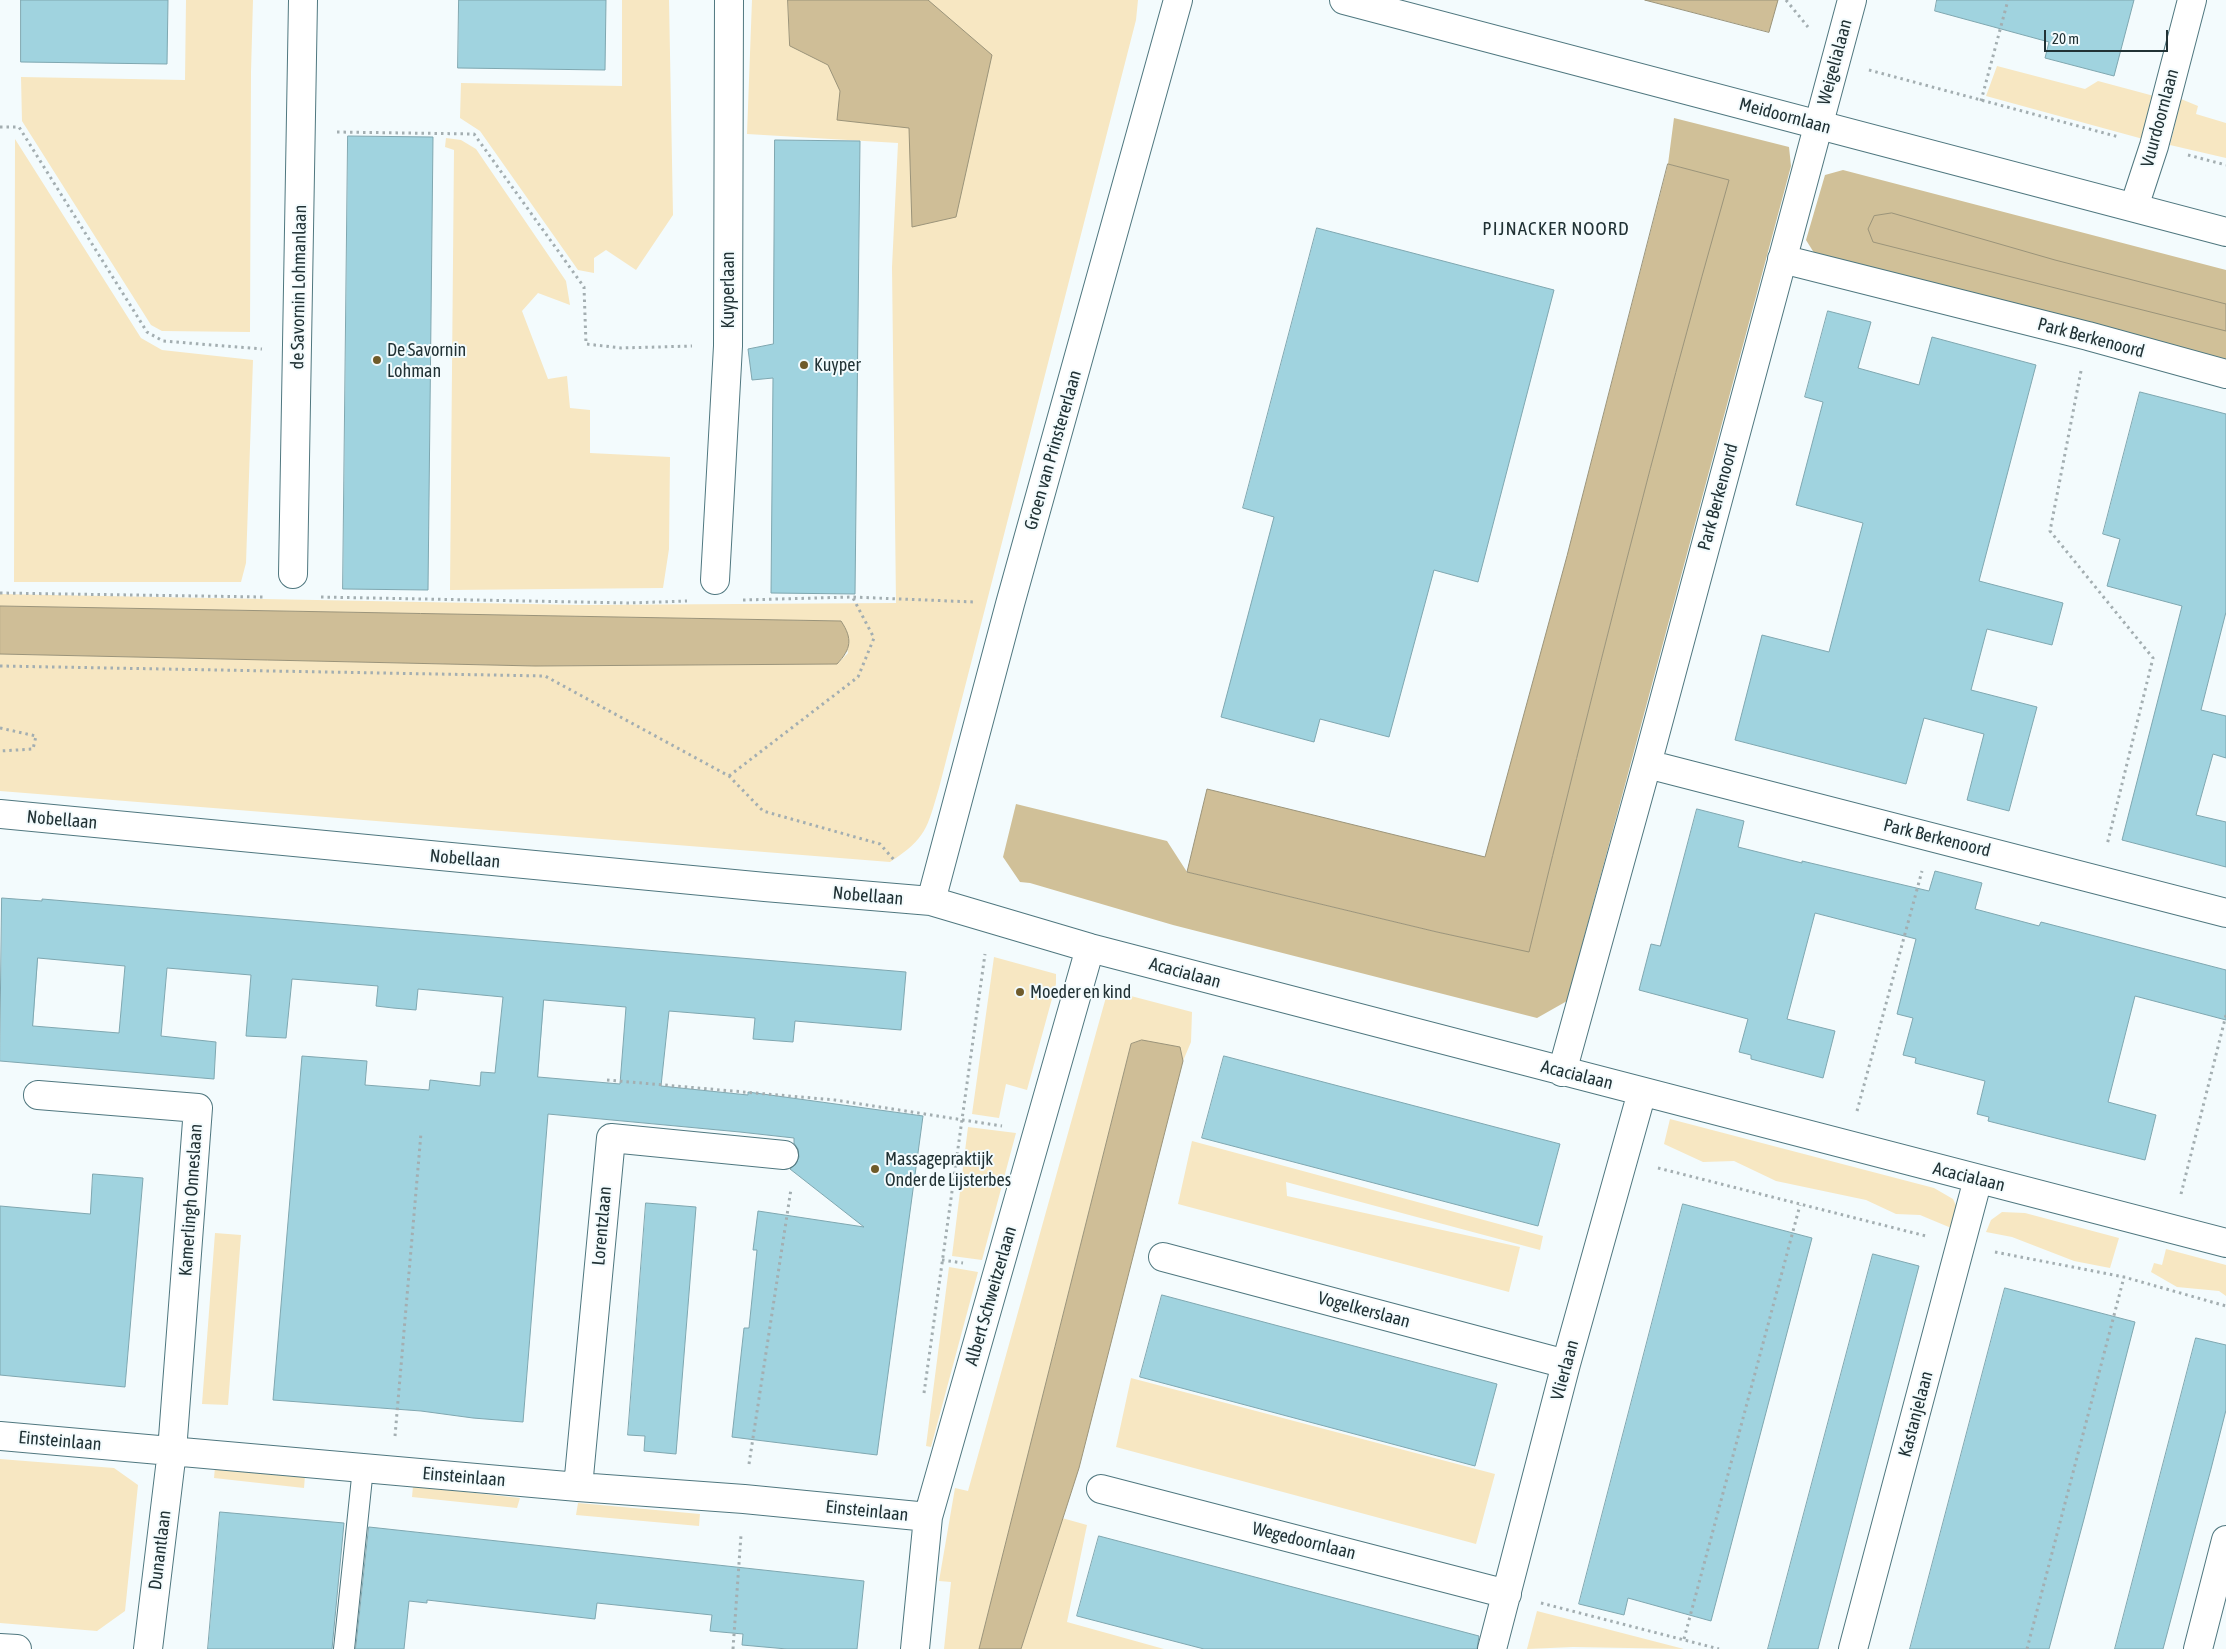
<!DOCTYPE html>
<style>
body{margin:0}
#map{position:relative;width:2226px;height:1649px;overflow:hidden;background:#f3fbfd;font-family:"Asap Condensed",sans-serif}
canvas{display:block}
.scale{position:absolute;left:2044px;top:30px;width:124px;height:22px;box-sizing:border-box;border:2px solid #213235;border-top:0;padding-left:6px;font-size:15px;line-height:18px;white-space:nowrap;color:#213235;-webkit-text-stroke:4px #f3fbfd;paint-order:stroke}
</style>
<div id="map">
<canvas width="2226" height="1649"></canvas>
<div class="scale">20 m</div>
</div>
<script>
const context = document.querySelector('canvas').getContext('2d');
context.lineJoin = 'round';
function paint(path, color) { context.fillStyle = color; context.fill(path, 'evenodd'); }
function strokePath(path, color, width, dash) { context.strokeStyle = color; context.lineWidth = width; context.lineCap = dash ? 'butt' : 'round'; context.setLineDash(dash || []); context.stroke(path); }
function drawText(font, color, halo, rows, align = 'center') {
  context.font = font + ' "Asap Condensed",sans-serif'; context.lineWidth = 4; context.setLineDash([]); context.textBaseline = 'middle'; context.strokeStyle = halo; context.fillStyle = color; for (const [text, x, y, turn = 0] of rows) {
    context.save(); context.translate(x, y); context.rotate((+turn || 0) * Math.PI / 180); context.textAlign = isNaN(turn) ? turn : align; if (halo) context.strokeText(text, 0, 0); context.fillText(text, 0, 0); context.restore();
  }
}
paint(new Path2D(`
 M 186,0 L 253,0 L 251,72 L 250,332 L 162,331 L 151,325 L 22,121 L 21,77 L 185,80 Z
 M 622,0 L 669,0 L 673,215 L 636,270 L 606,250 L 594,258 L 594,273 L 578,270 L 480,131 L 460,118 L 461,83 L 622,86 Z
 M 752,0 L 1138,0 L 1136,20 L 939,788 C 927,828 927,838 890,862 L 0,791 L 0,654 L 535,666 L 837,664 L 848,653 L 841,621 L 0,606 L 0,594 L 580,605 L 896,603 L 892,267 L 898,143 L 747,134 Z
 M 1997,66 L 2085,89 L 2098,81 L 2154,96 L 2143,139 L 1986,96 Z
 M 2181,99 L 2198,106 L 2196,114 L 2226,123 L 2226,158 L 2170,145 Z
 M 446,138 L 461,140 L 476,149 L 566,281 L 570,305 L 538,293 L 522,311 L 548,379 L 567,376 L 570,408 L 590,410 L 590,453 L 670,457 L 669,549 L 663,588 L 450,590 L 454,150 L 445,147 Z
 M 15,139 L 141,338 L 162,350 L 253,360 L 246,563 L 241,582 L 14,582 Z
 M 994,957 L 1056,974 L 1056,984 L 1027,1090 L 1006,1084 L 999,1118 L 972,1114 Z
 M 1108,990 L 1192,1012 L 1191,1042 L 1183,1061 L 1180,1047 L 1131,1044 L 979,1649 L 944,1649 L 951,1582 L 939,1581 L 955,1488 L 968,1491 Z
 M 1670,1119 L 1934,1188 L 1953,1199 L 1960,1214 L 1956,1230 L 1920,1215 L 1896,1214 L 1866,1200 L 1776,1181 L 1734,1161 L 1703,1162 L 1664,1144 Z
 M 968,1127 L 1016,1133 L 982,1260 L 952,1256 Z
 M 1192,1141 L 1543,1236 L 1540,1250 L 1286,1182 L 1287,1196 L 1520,1247 L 1509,1292 L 1178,1204 Z
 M 2002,1212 L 2025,1213 L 2119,1238 L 2110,1268 L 2074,1261 L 2012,1237 L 1986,1232 L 1991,1220 Z
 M 215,1233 L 241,1235 L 228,1405 L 202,1404 Z
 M 2166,1249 L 2226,1265 L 2226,1296 L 2219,1291 L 2177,1287 L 2151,1272 L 2154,1263 L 2162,1265 Z
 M 949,1267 L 978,1272 L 931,1447 L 926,1446 Z
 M 1131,1378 L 1495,1474 L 1476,1544 L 1116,1447 Z
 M 0,1459 L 114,1468 L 138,1485 L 125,1611 L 97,1631 L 0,1623 Z
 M 215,1467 L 305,1476 L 304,1488 L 214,1478 Z
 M 413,1486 L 520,1498 L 517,1508 L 412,1497 Z
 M 578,1503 L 700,1514 L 699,1526 L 576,1515 Z
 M 1062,1518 L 1087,1525 L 1067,1622 L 1164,1649 L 1021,1649 Z
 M 1537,1611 L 1684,1649 L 1573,1647 L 1527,1649 Z`), '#f7e7c2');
paint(new Path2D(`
 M 1674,118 L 1789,147 L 1791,166 L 1567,1001 L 1537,1018 L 1173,925 L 1030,883 L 1020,882 L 1003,857 L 1016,804 L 1167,841 L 1187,872 L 1437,932 L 1529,951 C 1592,694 1656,436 1728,181 L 1668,164 Z
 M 1843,170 L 2226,270 L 2226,362 L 1816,256 L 1806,240 L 1825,175 Z`), '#d0c098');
const water = new Path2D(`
 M 788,0 L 928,0 L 992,55 L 956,217 L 912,227 L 909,128 L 837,120 L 840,91 L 828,65 L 790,46 Z
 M 1645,0 L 1778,0 L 1769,32 Z
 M 1668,164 L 1729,180 C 1656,436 1592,694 1529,952 L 1437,932 L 1187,872 L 1207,789 L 1485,857 L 1567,556 Z
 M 1892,213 L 2055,260 L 2226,304 L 2226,331 L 1873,242 L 1868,229 L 1874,216 Z
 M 0,606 L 841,621 C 853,639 851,649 837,664 L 535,666 L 0,654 Z
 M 1142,1040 L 1180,1047 L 1183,1061 L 1079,1468 L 1021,1649 L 979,1649 L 1131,1044 Z`);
paint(water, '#cfbe97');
strokePath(water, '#9b947a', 1);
const building = new Path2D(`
 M 21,0 L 168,0 L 167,64 L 21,62 Z
 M 459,0 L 606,0 L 605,70 L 458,68 Z
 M 1937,0 L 2134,0 L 2114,76 L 2045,58 L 2049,42 L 1935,11 Z
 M 348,136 L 433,137 L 428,590 L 343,589 Z
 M 775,140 L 860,141 L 855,594 L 771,593 L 773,378 L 752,380 L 748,349 L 773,344 Z
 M 1317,228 L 1554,290 L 1478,582 L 1434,570 L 1389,737 L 1320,719 L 1314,742 L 1221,717 L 1274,517 L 1243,508 Z
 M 1828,311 L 1871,322 L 1858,368 L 1919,385 L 1932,337 L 2036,365 L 1979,581 L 2063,603 L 2052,645 L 1987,629 L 1971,690 L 2037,707 L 2009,811 L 1967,800 L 1984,734 L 1924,718 L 1906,784 L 1735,740 L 1762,635 L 1829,652 L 1863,523 L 1796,505 L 1823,402 L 1805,397 Z
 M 2140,392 L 2226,414 L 2226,612 L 2201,710 L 2226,716 L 2226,758 L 2213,754 L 2196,815 L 2226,822 L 2226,867 L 2122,840 L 2182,606 L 2107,586 L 2120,539 L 2103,534 Z
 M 1697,809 L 1744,821 L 1738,847 L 1802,863 L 1802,861 L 1929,891 L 1935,871 L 1982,883 L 1975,909 L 2039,926 L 2041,922 L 2226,970 L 2226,1020 L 2135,996 L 2108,1102 L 2156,1115 L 2145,1160 L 2071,1142 L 1988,1121 L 1989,1117 L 1977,1114 L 1985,1081 L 1915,1063 L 1916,1058 L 1903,1055 L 1913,1018 L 1897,1014 L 1916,939 L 1815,913 L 1787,1019 L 1835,1031 L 1823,1078 L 1751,1059 L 1751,1055 L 1739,1052 L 1748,1019 L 1639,990 L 1651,944 L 1660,946 Z
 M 2,898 L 42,901 L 42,899 L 906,972 L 901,1030 L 795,1021 L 793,1042 L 753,1039 L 755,1018 L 669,1011 L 661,1086 L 748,1095 L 748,1092 L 923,1116 L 877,1455 L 732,1437 L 744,1328 L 749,1328 L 757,1250 L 753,1250 L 758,1211 L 864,1227 L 790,1169 L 796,1164 L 799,1157 L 798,1149 L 794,1143 L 794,1138 L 740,1132 L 548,1114 L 523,1422 L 473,1418 L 421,1411 L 273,1400 L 302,1056 L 367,1061 L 365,1085 L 429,1090 L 430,1080 L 480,1086 L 481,1072 L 495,1073 L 503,997 L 418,989 L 416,1010 L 393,1008 L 376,1006 L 378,986 L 292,979 L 286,1038 L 246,1036 L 251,975 L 167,968 L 161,1036 L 216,1042 L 214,1079 L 0,1061 ZM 38,958 L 125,966 L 119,1033 L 33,1026 ZM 544,1000 L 626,1007 L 620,1084 L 538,1077 Z
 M 1224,1056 L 1560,1144 L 1538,1226 L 1202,1138 Z
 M 93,1174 L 143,1178 L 125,1387 L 0,1375 L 0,1206 L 90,1214 Z
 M 646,1203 L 696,1207 L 676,1454 L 644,1451 L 645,1436 L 628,1435 Z
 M 1683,1204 L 1812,1238 L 1711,1621 L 1628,1598 L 1624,1615 L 1579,1604 Z
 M 1873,1254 L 1919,1266 L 1859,1493 L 1818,1649 L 1768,1649 Z
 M 2005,1288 L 2135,1322 L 2084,1519 L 2049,1649 L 1910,1649 Z
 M 1162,1295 L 1497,1384 L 1475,1466 L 1140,1377 Z
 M 2196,1338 L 2226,1345 L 2226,1410 L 2211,1469 L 2163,1649 L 2115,1649 Z
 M 220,1512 L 344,1523 L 332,1649 L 208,1649 Z
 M 369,1527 L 864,1581 L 857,1649 L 787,1649 L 742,1645 L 743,1634 L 710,1631 L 712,1615 L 597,1603 L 595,1619 L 427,1600 L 427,1603 L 409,1601 L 404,1649 L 356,1649 Z
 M 1099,1536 L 1479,1636 L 1477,1649 L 1204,1649 L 1077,1616 Z`);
paint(building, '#a0d3df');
strokePath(building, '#7fa7b0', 1);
const service = new Path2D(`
 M 344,1649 L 363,1468`);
const minor = new Path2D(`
 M 2134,207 L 2154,146 L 2192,0
 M 1782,259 L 2088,336 L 2226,374
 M 293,574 L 303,0
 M 715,580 L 728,346 L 729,0
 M 1647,764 L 2226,913
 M 0,814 L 765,887 L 931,901 L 1090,948 L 2226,1243
 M 931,901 L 1010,604 L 1178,0
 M 1562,1072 L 1647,764 L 1852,0
 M 38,1095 L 198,1108 L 172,1451 L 148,1649
 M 1163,1257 L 1566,1364
 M 0,1436 L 578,1487 L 744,1499 L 928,1517
 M 578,1487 L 611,1138 L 784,1155
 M 1101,1489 L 1507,1594
 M 0,1648 L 17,1649
 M 915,1649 L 928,1517 L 1090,948
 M 1492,1649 L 1566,1364 L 1642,1092
 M 1853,1649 L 1978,1179
 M 2198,1649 L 2226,1540`);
const tertiary = new Path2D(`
 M 1344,0 L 2226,232`);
strokePath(service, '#4f777f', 22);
strokePath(minor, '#4f777f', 30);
strokePath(tertiary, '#4f777f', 30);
strokePath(new Path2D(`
 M 1786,0 L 1808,27
 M 1869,70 L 2119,137
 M 1981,101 L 2008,0
 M 0,127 L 19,127 L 147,332 L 163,341 L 262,349
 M 337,132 L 474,134 L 584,287 L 586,344 L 621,348 L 692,346
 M 2188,155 L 2226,165
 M 2081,371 L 2050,531 L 2153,658 L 2107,845
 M 0,593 L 264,597
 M 321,597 L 629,603 L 687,601
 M 743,600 L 852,597 L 974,602
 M 0,666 L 545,676 L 729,776 L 763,811 L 880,844 L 895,861
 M 0,728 L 36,736 L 33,749 L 0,751
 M 729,776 L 858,677 L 874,638 L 853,598
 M 607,1080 L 835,1100 L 1002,1126
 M 1857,1111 L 1922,871
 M 1658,1168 L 1926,1236
 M 2181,1194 L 2226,1015
 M 1995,1252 L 2124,1277 L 2226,1306
 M 942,1260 L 963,1263
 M 924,1393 L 985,954
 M 395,1436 L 421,1133
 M 749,1464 L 791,1189
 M 1541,1603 L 1719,1649
 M 1684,1639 L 1800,1205
 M 733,1649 L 741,1535
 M 2027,1649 L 2124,1277`), '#a3aeb1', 3, [2.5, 4]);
strokePath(service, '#fff', 20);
strokePath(minor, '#fff', 28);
strokePath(tertiary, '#fff', 28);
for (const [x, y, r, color] of [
 [377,360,5,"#6f5b2a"],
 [804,365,5,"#6f5b2a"],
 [1020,992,5,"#6f5b2a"],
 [875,1169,5,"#6f5b2a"]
]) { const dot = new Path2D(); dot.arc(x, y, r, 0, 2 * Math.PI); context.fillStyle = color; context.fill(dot); strokePath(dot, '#f3fbfd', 2); }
drawText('18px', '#213235', '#f3fbfd', [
 ["Weigelialaan",1835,62,-75],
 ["Meidoornlaan",1785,116,15],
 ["Vuurdoornlaan",2160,118,-75],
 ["de Savornin Lohmanlaan",299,287,-89],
 ["Kuyperlaan",728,290,-90],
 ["Park Berkenoord",2091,338,15],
 ["Groen van Prinstererlaan",1053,450,-74],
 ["Park Berkenoord",1718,497,-75],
 ["Nobellaan",62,820,5],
 ["Park Berkenoord",1937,838,14],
 ["Nobellaan",465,859,5],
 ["Nobellaan",868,896,5],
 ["Acacialaan",1185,973,15],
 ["Acacialaan",1577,1075,14],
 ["Acacialaan",1969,1177,14],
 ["Kamerlingh Onneslaan",191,1200,-86],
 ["Lorentzlaan",602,1226,-85],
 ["Albert Schweitzerlaan",991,1296,-74],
 ["Vogelkerslaan",1364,1310,15],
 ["Vlierlaan",1565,1370,-75],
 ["Kastanjelaan",1916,1414,-75],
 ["Einsteinlaan",60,1441,5],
 ["Einsteinlaan",464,1477,5],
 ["Einsteinlaan",867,1511,6],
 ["Wegedoornlaan",1304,1541,14],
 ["Dunantlaan",160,1550,-83]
]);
drawText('18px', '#213235', '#f3fbfd', [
 ["De Savornin",387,350],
 ["Lohman",387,371],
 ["Kuyper",814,365],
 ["Moeder en kind",1030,992],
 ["Massagepraktijk",885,1159],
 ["Onder de Lijsterbes",885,1180]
], 'left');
context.letterSpacing = '1px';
drawText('19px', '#213235', '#f3fbfd', [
 ["PIJNACKER NOORD",1556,229]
]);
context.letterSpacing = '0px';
</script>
